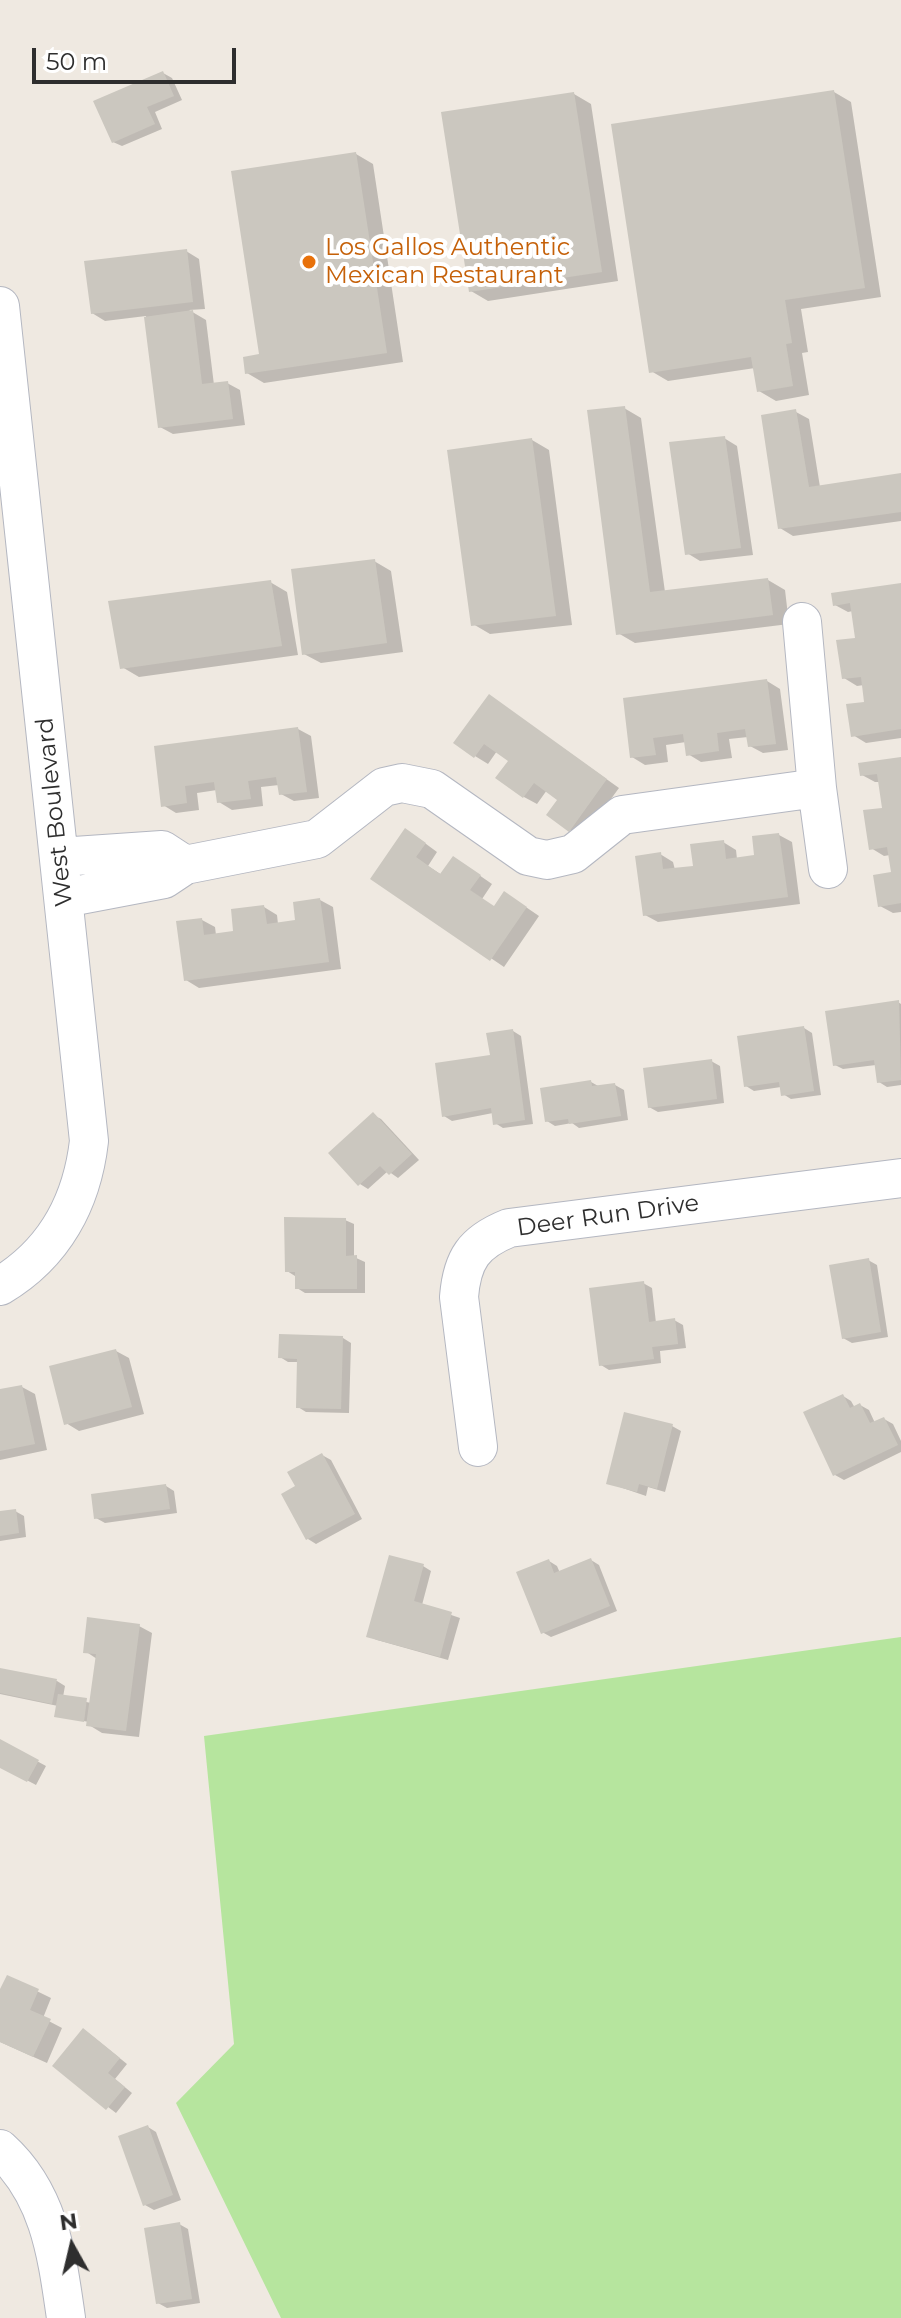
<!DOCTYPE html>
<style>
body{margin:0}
#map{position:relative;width:901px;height:2318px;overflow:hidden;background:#efe9e1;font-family:Montserrat,sans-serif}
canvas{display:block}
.north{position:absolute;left:32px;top:2206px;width:80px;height:80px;-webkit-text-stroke:6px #fff;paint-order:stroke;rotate:352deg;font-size:22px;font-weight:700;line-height:32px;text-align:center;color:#2e2e2e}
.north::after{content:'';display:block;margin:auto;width:28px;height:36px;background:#2e2e2e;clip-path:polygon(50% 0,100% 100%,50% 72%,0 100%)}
.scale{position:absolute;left:32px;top:48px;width:204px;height:36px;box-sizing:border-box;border:4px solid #2e2e2e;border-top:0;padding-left:10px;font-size:24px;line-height:28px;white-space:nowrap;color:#2e2e2e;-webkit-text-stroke:6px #fff;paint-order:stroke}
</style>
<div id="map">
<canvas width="901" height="2318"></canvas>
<div class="north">N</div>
<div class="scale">50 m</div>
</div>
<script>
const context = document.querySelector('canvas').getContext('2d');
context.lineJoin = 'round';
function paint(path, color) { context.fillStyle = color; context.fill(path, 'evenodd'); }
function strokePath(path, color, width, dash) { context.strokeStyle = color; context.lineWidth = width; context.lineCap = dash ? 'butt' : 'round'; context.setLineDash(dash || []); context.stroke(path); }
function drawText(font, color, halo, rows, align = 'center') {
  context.font = font + ' Montserrat,sans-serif'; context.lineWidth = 8; context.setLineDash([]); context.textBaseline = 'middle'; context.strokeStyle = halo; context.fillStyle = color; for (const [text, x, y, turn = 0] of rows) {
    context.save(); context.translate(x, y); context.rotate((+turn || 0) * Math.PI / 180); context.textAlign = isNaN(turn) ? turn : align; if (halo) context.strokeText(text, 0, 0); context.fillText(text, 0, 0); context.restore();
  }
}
paint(new Path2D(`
 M 901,1637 L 901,2318 L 281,2318 L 176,2103 L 234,2044 L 204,1736 Z`), '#b6e59e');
paint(new Path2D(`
 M 163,73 L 172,78 L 182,100 L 155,112 L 162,129 L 122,146 L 113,142 Z
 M 834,92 L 851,102 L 881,297 L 801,309 L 808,352 L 802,353 L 809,395 L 776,401 L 759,391 L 755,368 L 668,381 L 651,371 Z
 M 574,94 L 591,104 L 618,281 L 488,301 L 471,291 Z
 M 356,154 L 373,164 L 403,362 L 264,383 L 247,373 L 261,356 Z
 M 186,251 L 199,259 L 205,309 L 189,310 L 206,320 L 214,385 L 227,383 L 240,390 L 245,425 L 173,434 L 160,427 L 146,316 L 105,321 L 92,313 Z
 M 624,408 L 641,418 L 665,592 L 768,580 L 785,590 L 789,624 L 635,643 L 618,633 Z
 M 796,412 L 809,419 L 820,487 L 901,475 L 901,521 L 793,536 L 780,528 Z
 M 724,438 L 737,446 L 753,555 L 700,561 L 687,553 Z
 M 532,440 L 549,450 L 572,625 L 490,634 L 473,624 Z
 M 374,561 L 391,571 L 403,652 L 321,663 L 304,654 Z
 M 270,582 L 287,592 L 298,655 L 139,677 L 122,667 Z
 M 901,585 L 901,738 L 866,743 L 853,735 L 866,704 L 864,685 L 857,686 L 844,678 L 857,639 L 853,611 L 848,612 L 835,605 Z
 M 767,681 L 780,689 L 788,750 L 763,753 L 750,746 L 748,737 L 729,739 L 732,758 L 701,762 L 688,754 L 686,742 L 666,745 L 668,762 L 645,765 L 632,757 L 625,700 Z
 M 490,696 L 619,788 L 583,837 L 570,830 L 559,800 L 547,790 L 537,804 L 524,797 L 511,761 L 497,751 L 488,764 L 475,756 Z
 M 298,729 L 311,736 L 319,798 L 294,801 L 281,794 L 279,785 L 261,787 L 263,806 L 232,810 L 219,802 L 217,790 L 197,793 L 199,810 L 176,813 L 163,805 L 156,748 Z
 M 901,759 L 901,912 L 893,913 L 880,906 L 893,874 L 890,855 L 884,856 L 871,848 L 884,810 L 880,782 L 875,782 L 862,775 Z
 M 779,835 L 792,842 L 800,904 L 658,922 L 645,915 L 660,854 L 673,862 L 675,870 L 695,867 L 723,842 L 736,850 L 737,859 L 756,856 Z
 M 418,838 L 437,852 L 428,866 L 442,875 L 466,866 L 492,884 L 482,899 L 495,908 L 517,901 L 539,916 L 504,967 L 373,878 Z
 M 320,900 L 333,907 L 341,969 L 199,988 L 186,980 L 202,920 L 215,927 L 216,935 L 236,932 L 264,907 L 277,915 L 278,924 L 297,921 Z
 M 898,1002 L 901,1004 L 901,1085 L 887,1087 L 879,1082 L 876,1065 L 843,1069 L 835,1065 Z
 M 804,1028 L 812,1033 L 821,1095 L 791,1099 L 783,1094 L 781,1087 L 754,1091 L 746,1086 Z
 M 513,1031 L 521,1036 L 533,1124 L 503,1128 L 495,1123 L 493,1113 L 452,1121 L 444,1116 Z
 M 711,1061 L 720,1066 L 724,1103 L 658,1112 L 649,1107 Z
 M 591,1082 L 600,1087 L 615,1085 L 624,1090 L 628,1120 L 579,1128 L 572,1123 L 555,1126 L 547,1121 Z
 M 373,1115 L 381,1119 L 419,1160 L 398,1178 L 388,1171 L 368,1189 L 360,1184 Z
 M 345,1220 L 354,1224 L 354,1257 L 365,1262 L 365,1293 L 305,1293 L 297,1288 L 295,1276 L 287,1271 Z
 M 868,1260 L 877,1265 L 888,1337 L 852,1343 L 843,1338 Z
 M 643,1283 L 652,1288 L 656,1323 L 674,1320 L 683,1325 L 686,1348 L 660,1351 L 661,1363 L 609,1370 L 601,1365 Z
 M 343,1338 L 351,1343 L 349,1413 L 306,1412 L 298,1407 L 299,1362 L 288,1362 L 280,1357 Z
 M 116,1351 L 129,1358 L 144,1414 L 79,1431 L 66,1423 Z
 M 22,1387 L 35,1394 L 47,1450 L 0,1460 L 0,1392 Z
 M 843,1396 L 851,1401 L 855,1408 L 860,1405 L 869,1410 L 875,1423 L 884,1419 L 893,1424 L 901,1441 L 901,1452 L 844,1480 L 835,1475 Z
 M 672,1426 L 681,1431 L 665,1492 L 648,1487 L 646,1496 L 608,1483 Z
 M 322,1455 L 331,1460 L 362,1519 L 316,1544 L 308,1539 L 298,1487 Z
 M 166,1486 L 174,1491 L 177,1513 L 105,1523 L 96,1518 Z
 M 15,1511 L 24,1516 L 26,1537 L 0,1541 L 0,1513 Z
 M 591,1560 L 599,1565 L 617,1611 L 551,1637 L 542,1632 L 549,1561 L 557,1566 L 560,1573 Z
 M 423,1566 L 431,1571 L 422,1605 L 460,1618 L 448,1660 L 377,1640 L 368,1636 Z
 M 139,1626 L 152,1633 L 139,1737 L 102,1733 L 89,1725 L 89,1722 L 56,1716 L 58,1706 L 0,1694 L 0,1670 L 57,1681 L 65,1686 L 63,1697 L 91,1703 L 97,1659 L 85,1651 Z
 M 0,1741 L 46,1766 L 36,1785 L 0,1766 Z
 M 8,1977 L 51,1998 L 43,2018 L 62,2028 L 47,2063 L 0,2042 L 0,1994 Z
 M 91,2035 L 127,2064 L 115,2079 L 132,2093 L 116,2113 L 54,2066 Z
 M 148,2127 L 156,2132 L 181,2200 L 154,2210 L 145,2205 Z
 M 179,2224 L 188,2229 L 200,2303 L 167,2308 L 158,2303 Z`), '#0003');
paint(new Path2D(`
 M 163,71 L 174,96 L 147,107 L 155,124 L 112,143 L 93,101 Z
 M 834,90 L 865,288 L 785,300 L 792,343 L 786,344 L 793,386 L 757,392 L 751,357 L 649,373 L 611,124 Z
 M 574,92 L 602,272 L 469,292 L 441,112 Z
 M 356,152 L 387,353 L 245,374 L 243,357 L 259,354 L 231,171 Z
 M 187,249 L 193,302 L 91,314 L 84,261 Z
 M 193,310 L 202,384 L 228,381 L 233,419 L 158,428 L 144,317 Z
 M 625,406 L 650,592 L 768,578 L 773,615 L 616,635 L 587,410 Z
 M 796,409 L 809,487 L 901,473 L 901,512 L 778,529 L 761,415 Z
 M 725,436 L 741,548 L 685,555 L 669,442 Z
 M 532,438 L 556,616 L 471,626 L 447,450 Z
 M 375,559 L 387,643 L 302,655 L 291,569 Z
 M 271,580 L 282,646 L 120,669 L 108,601 Z
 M 901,583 L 901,729 L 851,737 L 846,704 L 864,702 L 861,677 L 842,679 L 836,640 L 855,638 L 850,603 L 833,606 L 831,593 Z
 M 767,679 L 776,744 L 748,747 L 745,729 L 717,733 L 719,751 L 686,756 L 683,734 L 653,738 L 656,755 L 630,758 L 623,698 Z
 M 489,694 L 607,779 L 569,832 L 546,815 L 557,800 L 534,783 L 523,798 L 495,778 L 508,761 L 484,744 L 474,758 L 453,743 Z
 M 298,727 L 307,792 L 279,795 L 276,777 L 248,781 L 251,799 L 217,803 L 214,782 L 185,786 L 187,803 L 161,807 L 154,746 Z
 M 901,757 L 901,903 L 878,907 L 873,875 L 891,872 L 887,847 L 869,850 L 863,810 L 882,808 L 877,774 L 860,776 L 858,763 Z
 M 405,828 L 426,843 L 416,857 L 440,874 L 453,856 L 481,875 L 470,890 L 494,906 L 504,891 L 527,907 L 490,961 L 370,879 Z
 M 779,833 L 788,897 L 643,916 L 635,856 L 661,852 L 663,869 L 693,866 L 690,844 L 724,840 L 726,859 L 754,855 L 752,836 Z
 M 320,898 L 329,962 L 184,981 L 176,921 L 202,918 L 204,935 L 233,931 L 231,909 L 264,905 L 267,924 L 295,920 L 293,902 Z
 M 899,1000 L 901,1080 L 877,1083 L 874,1060 L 833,1066 L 825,1011 Z
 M 804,1026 L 814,1091 L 781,1096 L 779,1082 L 744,1087 L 737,1036 Z
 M 513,1029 L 525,1120 L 493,1125 L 491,1108 L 442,1117 L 435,1063 L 490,1055 L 486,1033 Z
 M 712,1059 L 717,1099 L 648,1108 L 643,1068 Z
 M 591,1080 L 592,1086 L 615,1083 L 621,1116 L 569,1124 L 568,1119 L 545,1122 L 540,1088 Z
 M 373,1112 L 412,1154 L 389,1175 L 380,1166 L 358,1186 L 328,1153 Z
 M 284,1217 L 346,1218 L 346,1256 L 357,1255 L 357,1289 L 295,1289 L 295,1272 L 285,1272 Z
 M 869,1258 L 881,1332 L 842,1339 L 829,1265 Z
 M 644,1281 L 649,1322 L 675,1318 L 678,1344 L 652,1347 L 654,1359 L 599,1366 L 589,1288 Z
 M 279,1334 L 343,1336 L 341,1409 L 296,1408 L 297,1359 L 278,1358 Z
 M 116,1349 L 132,1407 L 64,1425 L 49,1366 Z
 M 22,1385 L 35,1444 L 0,1451 L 0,1389 Z
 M 843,1394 L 850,1408 L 860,1403 L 870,1423 L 884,1417 L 898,1445 L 833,1476 L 803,1412 Z
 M 624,1412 L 673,1424 L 657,1489 L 639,1484 L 637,1492 L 606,1484 Z
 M 322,1453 L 355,1514 L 306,1540 L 281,1494 L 295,1486 L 287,1472 Z
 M 166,1484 L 170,1509 L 94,1519 L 91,1494 Z
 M 16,1509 L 19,1533 L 0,1536 L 0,1511 Z
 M 389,1555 L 424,1564 L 414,1601 L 452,1612 L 440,1657 L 366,1637 Z
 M 591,1558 L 610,1606 L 541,1634 L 516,1572 L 549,1559 L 554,1573 Z
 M 87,1617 L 140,1624 L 126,1731 L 86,1726 L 96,1654 L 83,1653 Z
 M 0,1668 L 57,1679 L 52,1704 L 0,1693 Z
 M 58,1694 L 87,1698 L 84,1722 L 54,1717 Z
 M 0,1739 L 39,1760 L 27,1782 L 0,1768 Z
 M 7,1975 L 39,1989 L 30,2010 L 51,2019 L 33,2057 L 0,2042 L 0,1989 Z
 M 83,2028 L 120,2058 L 108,2073 L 125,2087 L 106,2110 L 52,2066 Z
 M 148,2125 L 173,2195 L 143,2206 L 118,2136 Z
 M 180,2222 L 192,2299 L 156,2304 L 144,2228 Z`), '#cbc7bf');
const minor = new Path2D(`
 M 0,306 L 89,1141 C 82,1202 54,1254 0,1286
 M 817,788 L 828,869
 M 60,857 L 162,850 L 185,865
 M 64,898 L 164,879 L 185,865 L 317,839 L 384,787 L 402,783 L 432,789 L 528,856 L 547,860 L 573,854 L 622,815 L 817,788 L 802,622
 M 478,1447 L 459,1297 C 462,1259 474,1242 509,1228 L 901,1178
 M 0,2149 C 50,2194 57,2256 66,2318`);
strokePath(minor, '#b4b7c1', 40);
strokePath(minor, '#fff', 38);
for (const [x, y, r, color] of [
 [309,262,8,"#e8710a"]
]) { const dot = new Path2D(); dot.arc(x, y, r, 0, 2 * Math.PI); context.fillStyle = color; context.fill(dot); strokePath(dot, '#fff', 3); }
drawText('24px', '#c56008', '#fff', [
 ["Los Gallos Authentic",325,248],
 ["Mexican Restaurant",325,276]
], 'left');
drawText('24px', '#2e2e2e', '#fff', [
 ["West Boulevard",55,812,-96],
 ["Deer Run Drive",608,1216,-8]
]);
</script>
